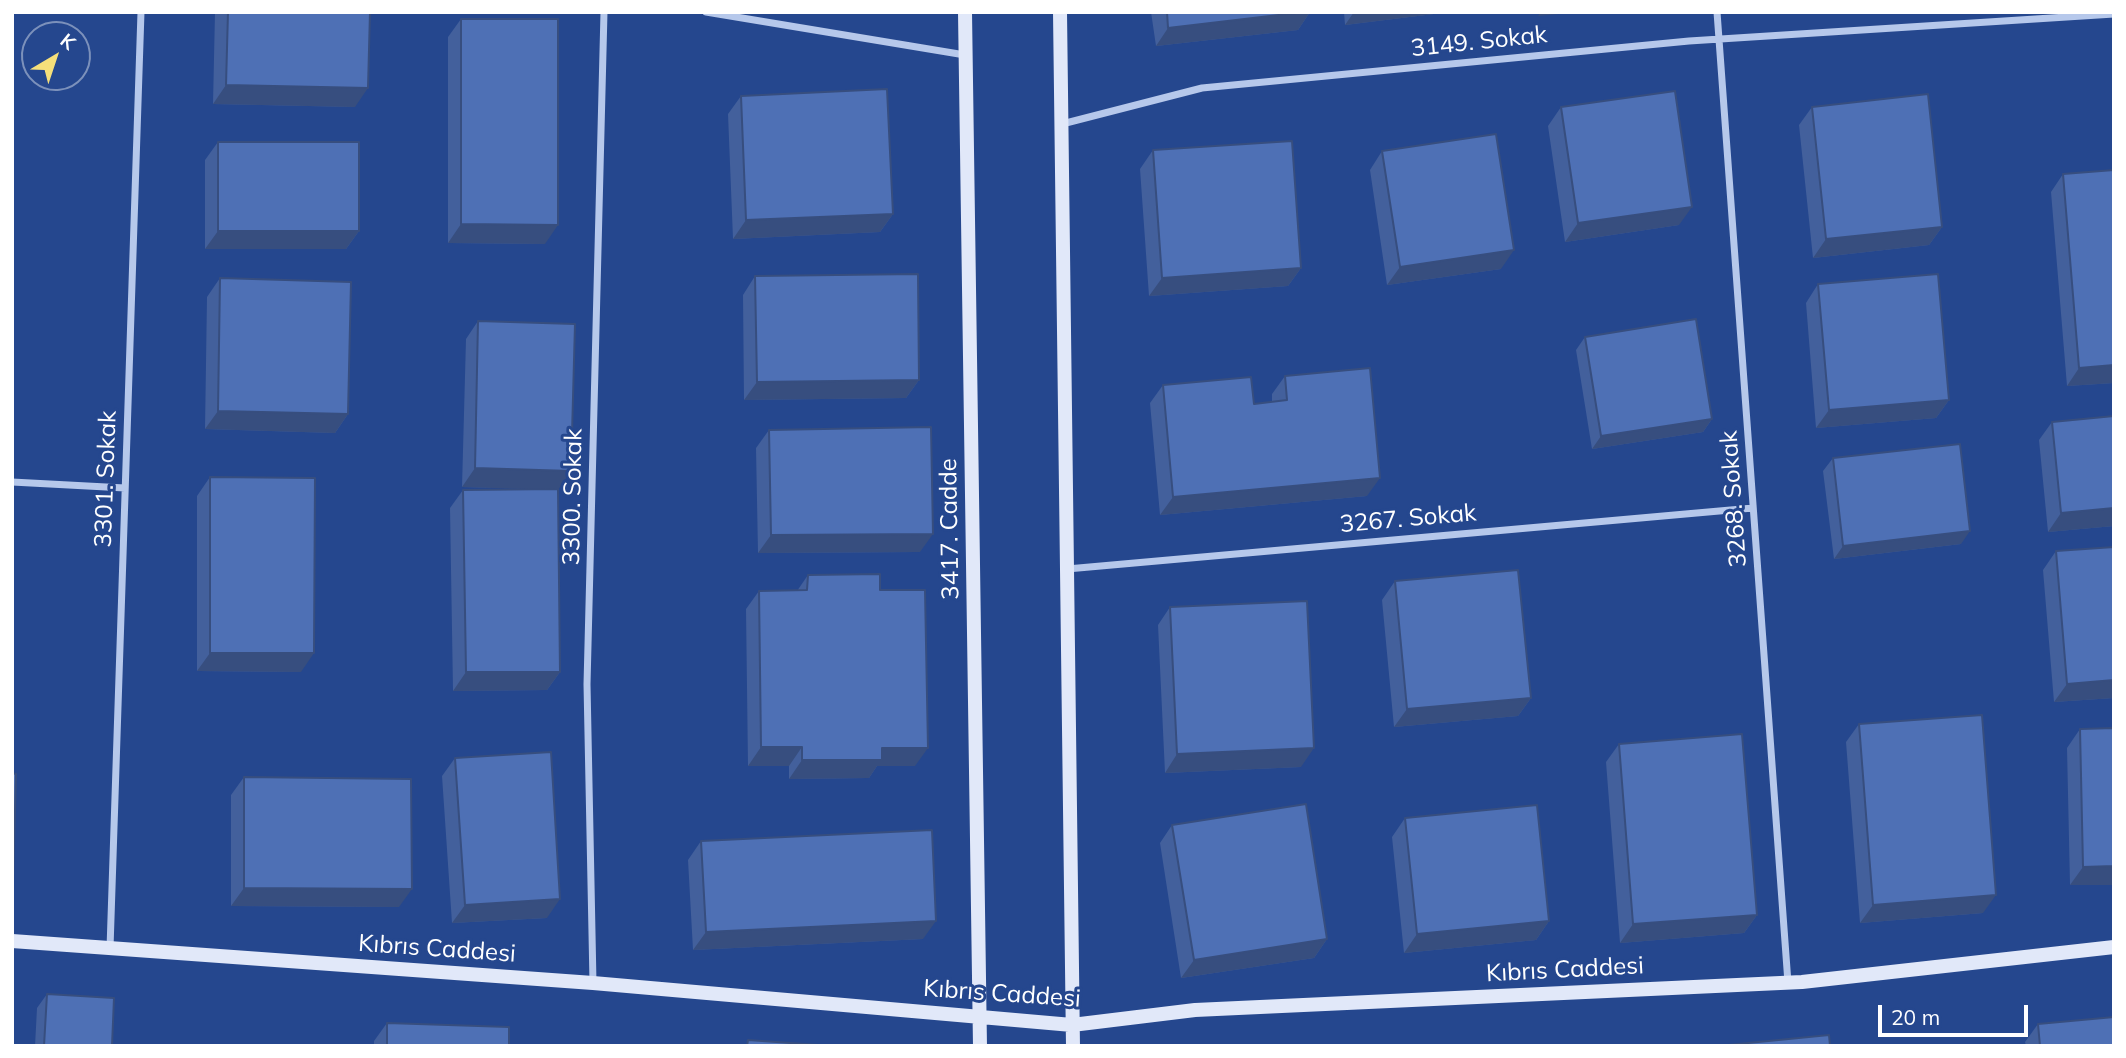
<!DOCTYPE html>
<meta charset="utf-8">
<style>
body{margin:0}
#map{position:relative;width:2126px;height:1058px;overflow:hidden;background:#25478e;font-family:Mulish,sans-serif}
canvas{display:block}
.frame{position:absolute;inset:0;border:14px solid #fff;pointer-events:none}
.north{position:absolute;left:21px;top:21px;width:70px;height:70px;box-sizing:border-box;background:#25478e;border:2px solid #7c91bb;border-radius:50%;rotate:39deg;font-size:19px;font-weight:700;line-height:28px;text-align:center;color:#fff}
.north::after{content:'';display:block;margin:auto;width:24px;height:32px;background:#f5df7a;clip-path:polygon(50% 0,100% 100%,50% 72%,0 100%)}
.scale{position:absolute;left:1878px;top:1005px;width:150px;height:32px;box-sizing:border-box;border:4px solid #fff;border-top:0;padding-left:9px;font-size:21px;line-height:24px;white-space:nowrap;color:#fff;-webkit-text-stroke:5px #25478e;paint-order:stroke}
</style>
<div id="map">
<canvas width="2126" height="1058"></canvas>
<div class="frame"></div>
<div class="north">K</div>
<div class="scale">20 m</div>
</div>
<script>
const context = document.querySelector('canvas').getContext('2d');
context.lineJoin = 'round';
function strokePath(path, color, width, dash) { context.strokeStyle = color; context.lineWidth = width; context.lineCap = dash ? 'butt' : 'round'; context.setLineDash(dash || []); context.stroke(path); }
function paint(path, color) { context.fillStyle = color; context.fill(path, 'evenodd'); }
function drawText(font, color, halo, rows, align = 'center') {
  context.font = font + ' Mulish,sans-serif'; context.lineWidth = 6; context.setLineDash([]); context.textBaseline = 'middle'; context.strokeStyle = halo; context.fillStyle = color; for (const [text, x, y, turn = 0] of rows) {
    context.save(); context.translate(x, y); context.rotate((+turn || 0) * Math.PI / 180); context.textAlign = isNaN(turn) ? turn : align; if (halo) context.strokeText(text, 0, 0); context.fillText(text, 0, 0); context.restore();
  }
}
strokePath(new Path2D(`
 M 706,12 L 965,55
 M 1717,12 L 1788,983
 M 1062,124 L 1202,88 L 1689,41 L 2114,14
 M 12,482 L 125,488
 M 1067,569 L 1753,508
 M 110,948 L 141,12
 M 593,983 L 587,684 L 604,12`), '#b6c8eb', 7);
strokePath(new Path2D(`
 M 965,12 L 980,1046
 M 1060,12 L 1073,1046
 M 12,941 L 593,983 L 1072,1025 L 1195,1010 L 1802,982 L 2114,947`), '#e1e8f9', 14);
paint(new Path2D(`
 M 215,12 L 370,12 L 355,107 L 213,104 Z
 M 1151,12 L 1310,12 L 1298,30 L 1156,46 Z
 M 1344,12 L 1450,12 L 1345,25 Z
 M 461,19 L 545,244 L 448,243 L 448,37 Z
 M 741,96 L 893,214 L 880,232 L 733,239 L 728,114 Z
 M 1561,107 L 1679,225 L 1565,242 L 1548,126 Z
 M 1812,107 L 1942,227 L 1929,245 L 1813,258 L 1799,125 Z
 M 218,142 L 359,231 L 346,249 L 205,249 L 205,160 Z
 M 1153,150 L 1301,268 L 1288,286 L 1149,296 L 1140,169 Z
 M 1382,151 L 1501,269 L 1387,285 L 1370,170 Z
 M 2063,174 L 2114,383 L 2067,386 L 2051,192 Z
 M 755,276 L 919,380 L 906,398 L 744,400 L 743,295 Z
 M 220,278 L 348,414 L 335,433 L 205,429 L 207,297 Z
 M 1818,284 L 1949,400 L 1936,418 L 1816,428 L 1806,303 Z
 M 478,321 L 558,489 L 560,672 L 547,690 L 453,691 L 450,508 L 463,490 L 542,489 L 462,487 L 466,339 Z
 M 1585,337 L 1712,419 L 1703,432 L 1592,449 L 1576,350 Z
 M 1285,376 L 1367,496 L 1160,515 L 1150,403 L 1163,385 L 1254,404 L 1272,402 L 1272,394 Z
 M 2052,422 L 2114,526 L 2048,532 L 2039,440 Z
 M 769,430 L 920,552 L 758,553 L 756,448 Z
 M 1833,458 L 1961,544 L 1834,559 L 1823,471 Z
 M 210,477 L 301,672 L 197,671 L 197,496 Z
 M 2114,547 L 2114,698 L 2054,702 L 2043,570 L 2056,551 Z
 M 808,575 L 880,590 L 915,766 L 877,766 L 869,778 L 789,779 L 789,766 L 748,766 L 746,609 L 759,591 L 797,591 Z
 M 1395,581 L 1531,698 L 1518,716 L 1394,727 L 1382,600 Z
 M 1170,607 L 1301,767 L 1165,773 L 1158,625 Z
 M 1859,724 L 1983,913 L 1860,923 L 1846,742 Z
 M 2080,729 L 2114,885 L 2070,885 L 2067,748 Z
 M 1619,744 L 1757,915 L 1744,933 L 1620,943 L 1606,762 Z
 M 455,758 L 547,918 L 452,923 L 442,776 Z
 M 244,777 L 399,907 L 231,906 L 231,795 Z
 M 1405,818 L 1549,921 L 1536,940 L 1404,953 L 1392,837 Z
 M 1172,825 L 1327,939 L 1314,958 L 1181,978 L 1160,843 Z
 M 701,841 L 923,939 L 693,950 L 688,860 Z
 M 47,994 L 112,1046 L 35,1046 L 37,1008 Z
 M 387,1023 L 509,1046 L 374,1046 L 374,1041 Z
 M 2038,1024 L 2114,1046 L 2026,1046 L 2025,1042 Z`), '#43609c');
paint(new Path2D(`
 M 1304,12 L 1310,12 L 1298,30 L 1156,46 L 1168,28 Z
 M 1354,12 L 1450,12 L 1345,25 Z
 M 1541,12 L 1580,12 L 1538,16 Z
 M 226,85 L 368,88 L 355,107 L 213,104 Z
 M 1692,207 L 1679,225 L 1565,242 L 1578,223 Z
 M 893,214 L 880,232 L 733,239 L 746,220 Z
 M 461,224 L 558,225 L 545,244 L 448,243 Z
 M 1942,227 L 1929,245 L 1813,258 L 1826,239 Z
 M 218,231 L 359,231 L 346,249 L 205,249 Z
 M 1514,250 L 1501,269 L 1387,285 L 1400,267 Z
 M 1301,268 L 1288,286 L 1149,296 L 1162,278 Z
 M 2114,365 L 2114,383 L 2067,386 L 2079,368 Z
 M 919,380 L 906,398 L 744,400 L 757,382 Z
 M 1949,400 L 1936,418 L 1816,428 L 1829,410 Z
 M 218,411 L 348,414 L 335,433 L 205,429 Z
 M 1712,419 L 1703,432 L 1592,449 L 1601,436 Z
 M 475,468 L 571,471 L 558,490 L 462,487 Z
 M 1380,478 L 1367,496 L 1160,515 L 1173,497 Z
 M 2114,508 L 2114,526 L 2048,532 L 2061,513 Z
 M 1970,531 L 1961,544 L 1834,559 L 1843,546 Z
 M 933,534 L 920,552 L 758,553 L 771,535 Z
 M 210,653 L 314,653 L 301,672 L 197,671 Z
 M 466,672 L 560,672 L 547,690 L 453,691 Z
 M 2114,680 L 2114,698 L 2054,702 L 2067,684 Z
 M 1531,698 L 1518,716 L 1394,727 L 1407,709 Z
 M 761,747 L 802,747 L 789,766 L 748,766 Z
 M 882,748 L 928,748 L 915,766 L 877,766 L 869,778 L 789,779 L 802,760 Z
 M 1314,748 L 1301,767 L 1165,773 L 1177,754 Z
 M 2114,866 L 2114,885 L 2070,885 L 2083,867 Z
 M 244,888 L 412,889 L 399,907 L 231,906 Z
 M 1996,895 L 1983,913 L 1860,923 L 1873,905 Z
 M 560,899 L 547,918 L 452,923 L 465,905 Z
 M 1757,915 L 1744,933 L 1620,943 L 1633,924 Z
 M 936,921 L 923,939 L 693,950 L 706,932 Z
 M 1549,921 L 1536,940 L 1404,953 L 1417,934 Z
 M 1327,939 L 1314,958 L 1181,978 L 1194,960 Z`), '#374e7f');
const building = new Path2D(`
 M 228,12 L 370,12 L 368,88 L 226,85 Z
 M 1167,12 L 1304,12 L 1168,28 Z
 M 461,19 L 558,19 L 558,225 L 461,224 Z
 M 887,89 L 893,214 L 746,220 L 741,96 Z
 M 1675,91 L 1692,207 L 1578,223 L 1561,107 Z
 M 1928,94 L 1942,227 L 1826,239 L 1812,107 Z
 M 1496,134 L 1514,250 L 1400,267 L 1382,151 Z
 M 1292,141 L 1301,268 L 1162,278 L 1153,150 Z
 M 218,142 L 359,142 L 359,231 L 218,231 Z
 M 2114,170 L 2114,365 L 2079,368 L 2063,174 Z
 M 918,274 L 919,380 L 757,382 L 755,276 Z
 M 1938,274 L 1949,400 L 1829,410 L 1818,284 Z
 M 220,278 L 351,282 L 348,414 L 218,411 Z
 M 1696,319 L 1712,419 L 1601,436 L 1585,337 Z
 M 478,321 L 575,324 L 571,471 L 475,468 Z
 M 1370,368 L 1380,478 L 1173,497 L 1163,385 L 1251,377 L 1254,404 L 1287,400 L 1285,376 Z
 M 2114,416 L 2114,508 L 2061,513 L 2052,422 Z
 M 931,427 L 933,534 L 771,535 L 769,430 Z
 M 1960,444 L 1970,531 L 1843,546 L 1833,458 Z
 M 210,477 L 315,478 L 314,653 L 210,653 Z
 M 558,489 L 560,672 L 466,672 L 463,490 Z
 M 2114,547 L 2114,680 L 2067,684 L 2056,551 Z
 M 1518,570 L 1531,698 L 1407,709 L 1395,581 Z
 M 880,574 L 880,590 L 925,590 L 928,748 L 882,748 L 882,760 L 802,760 L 802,747 L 761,747 L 759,591 L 807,590 L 808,575 Z
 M 1307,601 L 1314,748 L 1177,754 L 1170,607 Z
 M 1982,715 L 1996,895 L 1873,905 L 1859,724 Z
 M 2114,728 L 2114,866 L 2083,867 L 2080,729 Z
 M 1742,734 L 1757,915 L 1633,924 L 1619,744 Z
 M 551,752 L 560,899 L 465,905 L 455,758 Z
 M 12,773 L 16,774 L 13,884 L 12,884 Z
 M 244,777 L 411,779 L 412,889 L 244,888 Z
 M 1306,804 L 1327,939 L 1194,960 L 1172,825 Z
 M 1537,805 L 1549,921 L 1417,934 L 1405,818 Z
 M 932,830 L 936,921 L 706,932 L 701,841 Z
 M 47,994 L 114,998 L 112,1046 L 44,1046 Z
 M 2114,1017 L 2114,1046 L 2040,1046 L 2038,1024 Z
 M 387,1023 L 509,1027 L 509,1046 L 387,1046 Z
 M 1829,1035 L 1830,1046 L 1718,1046 Z
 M 748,1040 L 833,1046 L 747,1046 Z`);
paint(building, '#4e70b5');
strokePath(building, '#374e7f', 2);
drawText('24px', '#fff', '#25478e', [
 ["3149. Sokak",1479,42,-6],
 ["3301. Sokak",106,479,-88],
 ["3300. Sokak",573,497,-89],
 ["3268. Sokak",1734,499,-94],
 ["3267. Sokak",1408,519,-5],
 ["3417. Cadde",950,529,-91],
 ["Kıbrıs Caddesi",437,949,4],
 ["Kıbrıs Caddesi",1565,970,-3],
 ["Kıbrıs Caddesi",1002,994,4]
]);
</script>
